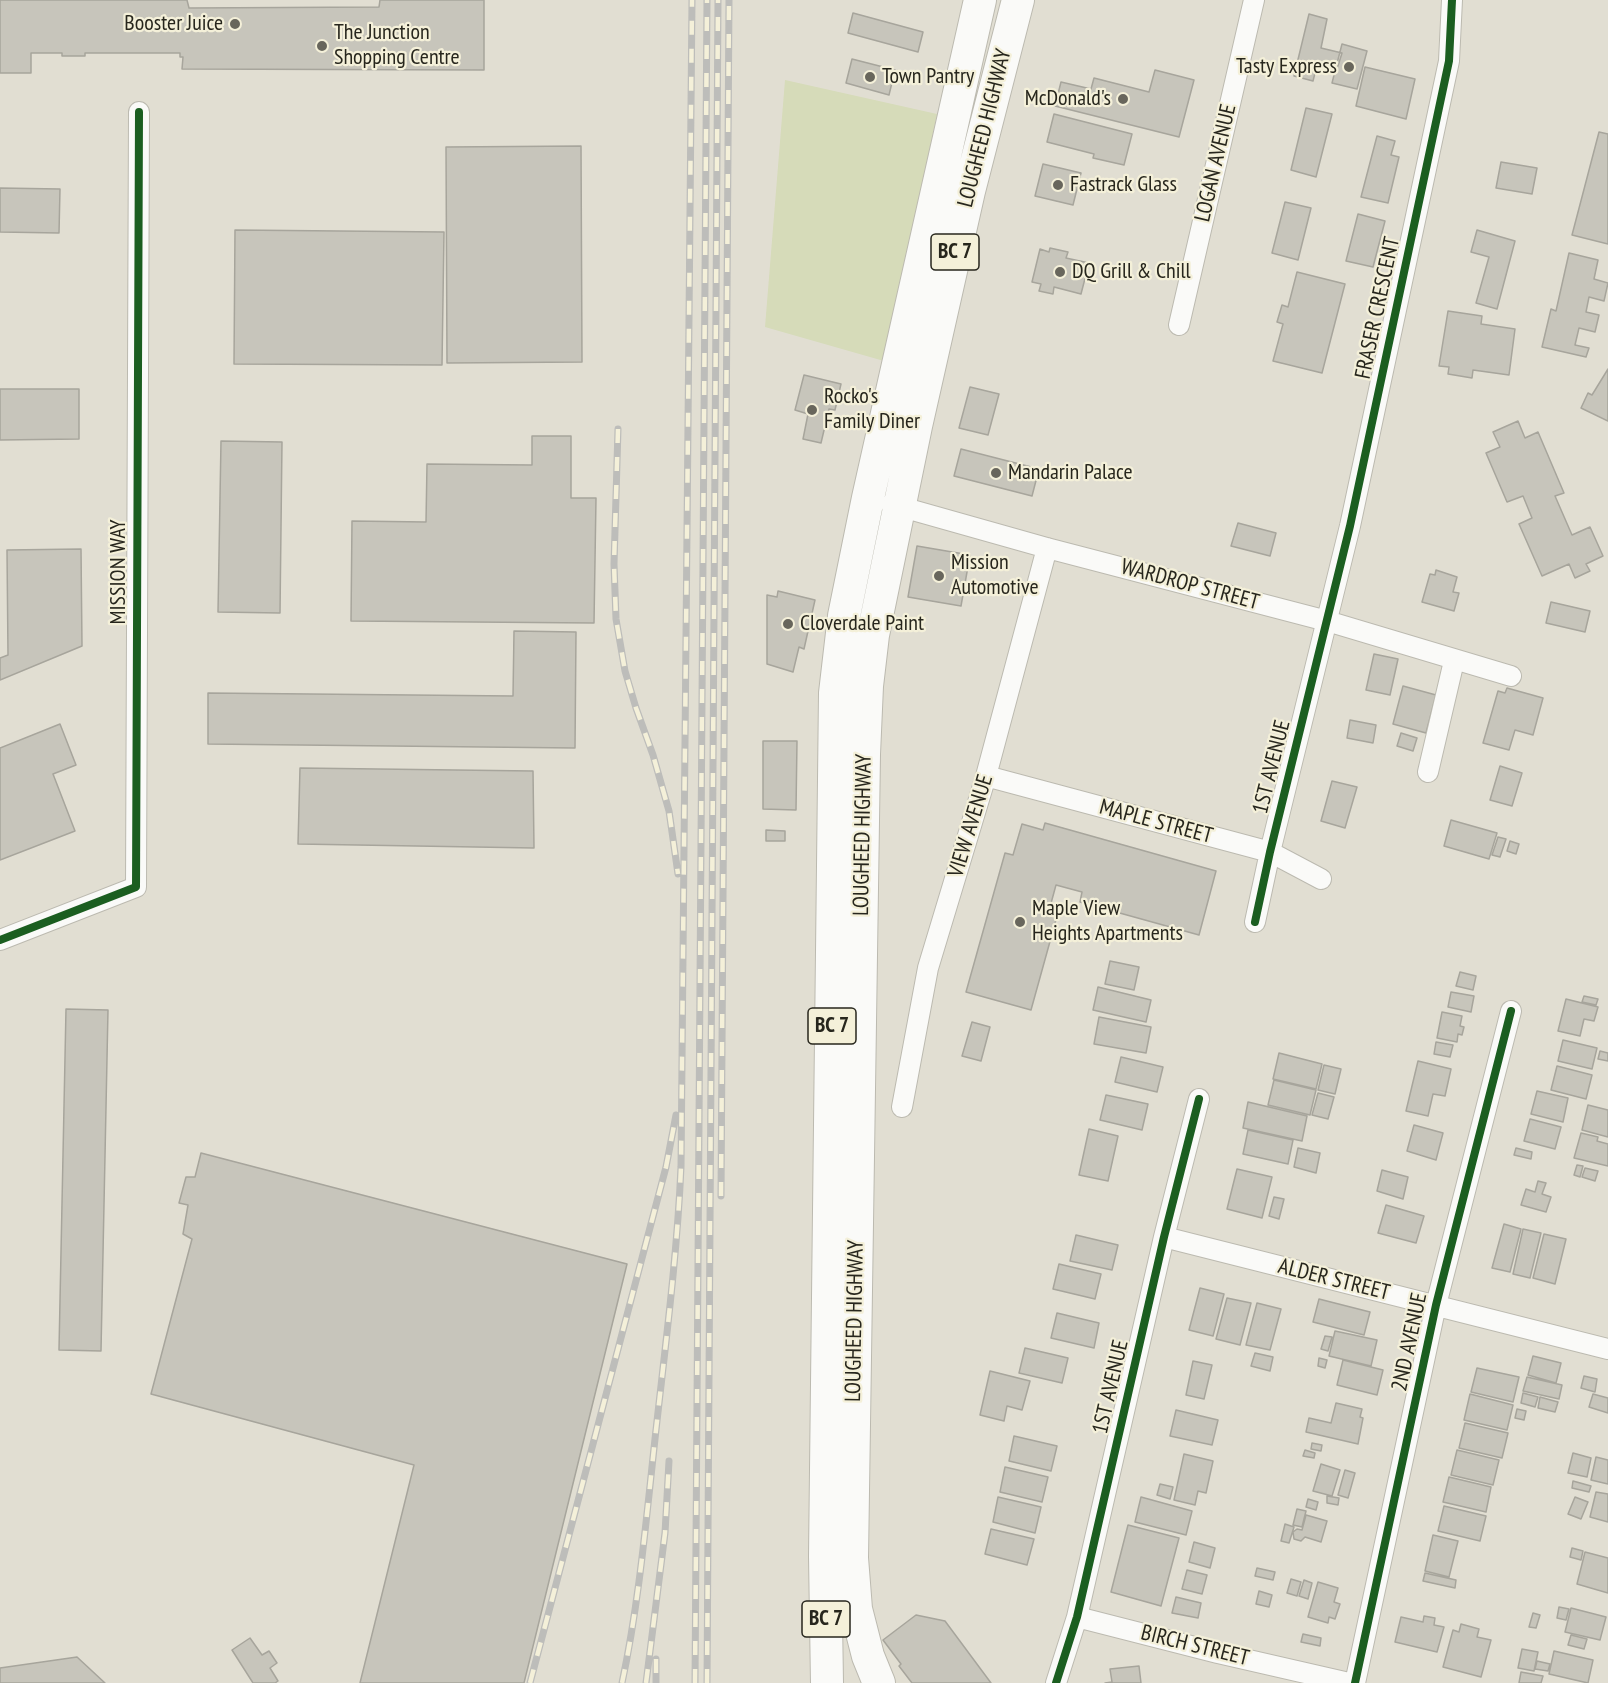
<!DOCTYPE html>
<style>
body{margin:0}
canvas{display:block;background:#e1ded2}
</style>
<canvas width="1608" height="1683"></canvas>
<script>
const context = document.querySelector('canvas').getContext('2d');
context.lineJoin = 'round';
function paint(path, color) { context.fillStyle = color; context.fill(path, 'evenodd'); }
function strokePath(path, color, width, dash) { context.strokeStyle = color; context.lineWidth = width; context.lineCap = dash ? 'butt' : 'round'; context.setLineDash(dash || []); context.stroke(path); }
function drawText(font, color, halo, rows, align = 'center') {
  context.font = font + ' "PT Sans Narrow",sans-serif'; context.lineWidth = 4.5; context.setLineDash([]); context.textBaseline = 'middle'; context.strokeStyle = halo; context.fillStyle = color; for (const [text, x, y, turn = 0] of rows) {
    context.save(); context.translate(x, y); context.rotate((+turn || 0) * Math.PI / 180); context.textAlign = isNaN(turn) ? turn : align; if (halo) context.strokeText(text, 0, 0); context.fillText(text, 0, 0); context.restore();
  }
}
paint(new Path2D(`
 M 785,80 L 937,114 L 884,361 L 765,327 Z`), '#d6dbb9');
const building = new Path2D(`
 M 0,0 L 187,0 L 189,8 L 379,7 L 380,0 L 484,0 L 484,70 L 182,69 L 183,57 L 180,57 L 180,53 L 85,53 L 85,56 L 62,56 L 62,53 L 31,53 L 31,73 L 0,73 Z
 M 853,13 L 923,32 L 918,52 L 848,33 Z
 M 1309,14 L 1327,19 L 1321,48 L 1342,53 L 1338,66 L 1318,61 L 1313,81 L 1294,76 Z
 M 1342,44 L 1367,51 L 1357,89 L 1332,83 Z
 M 852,59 L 895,70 L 889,95 L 846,83 Z
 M 1365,67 L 1415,79 L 1406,119 L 1356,106 Z
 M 1155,70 L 1194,80 L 1179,137 L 1055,106 L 1061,82 L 1091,89 L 1094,78 L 1149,92 Z
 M 1306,108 L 1332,114 L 1316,177 L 1291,170 Z
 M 1054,114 L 1132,134 L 1124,165 L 1093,158 L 1094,154 L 1047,142 Z
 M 1599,132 L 1608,134 L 1608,244 L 1572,235 Z
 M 1377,136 L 1395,141 L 1391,155 L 1399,157 L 1388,203 L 1361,197 Z
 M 581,146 L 582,362 L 447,363 L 446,147 Z
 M 1501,162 L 1537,168 L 1532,194 L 1496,188 Z
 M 1043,164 L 1081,173 L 1073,205 L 1035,196 Z
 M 0,188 L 60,189 L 59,233 L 0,232 Z
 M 1285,202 L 1311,208 L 1298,260 L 1272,253 Z
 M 1358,214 L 1385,221 L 1373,267 L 1346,261 Z
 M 235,230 L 444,232 L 442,365 L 234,364 Z
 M 1477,230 L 1515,241 L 1497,309 L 1476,303 L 1489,257 L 1471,252 Z
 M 1050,248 L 1068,252 L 1066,258 L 1089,263 L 1081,294 L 1054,287 L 1053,294 L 1039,291 L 1041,284 L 1032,282 L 1040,249 L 1049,252 Z
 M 1569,253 L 1598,260 L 1594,279 L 1608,283 L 1604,301 L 1589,297 L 1586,312 L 1599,315 L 1595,332 L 1579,328 L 1575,345 L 1589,348 L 1586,357 L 1542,347 L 1551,309 L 1556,311 Z
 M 1297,272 L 1345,284 L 1322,373 L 1273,361 L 1283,324 L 1277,322 L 1282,305 L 1288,307 Z
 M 1448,311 L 1482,316 L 1481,324 L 1515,329 L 1509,375 L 1473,370 L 1472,378 L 1448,374 L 1449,367 L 1439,366 Z
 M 1608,369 L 1608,421 L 1581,408 L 1588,393 L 1592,395 Z
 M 804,375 L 841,384 L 835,410 L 829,409 L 821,443 L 803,439 L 808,414 L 795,410 Z
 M 970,387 L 999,394 L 988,435 L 959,428 Z
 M 0,389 L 79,389 L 79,439 L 0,440 Z
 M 1518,421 L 1525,438 L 1538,432 L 1564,493 L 1555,496 L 1572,535 L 1590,527 L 1603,556 L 1586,564 L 1590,571 L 1575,578 L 1569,564 L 1542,576 L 1519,524 L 1532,518 L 1523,496 L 1507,502 L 1486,453 L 1500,447 L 1493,432 Z
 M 532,436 L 571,436 L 571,498 L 596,498 L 594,623 L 351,621 L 352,521 L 426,522 L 427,464 L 532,465 Z
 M 221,441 L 282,442 L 280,613 L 218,612 Z
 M 961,449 L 1039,469 L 1032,496 L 954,476 Z
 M 1238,523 L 1276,533 L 1270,556 L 1231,546 Z
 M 917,546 L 970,555 L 961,606 L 908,597 Z
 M 81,549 L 82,646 L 0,680 L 0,658 L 8,655 L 7,550 Z
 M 1436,570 L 1457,577 L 1453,592 L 1459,593 L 1454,611 L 1422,602 L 1430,574 L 1435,575 Z
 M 778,591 L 815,600 L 804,649 L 799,647 L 793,672 L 767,664 L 767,595 L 777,597 Z
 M 1551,602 L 1590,611 L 1585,632 L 1546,623 Z
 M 514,631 L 576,632 L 575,748 L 208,744 L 208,693 L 513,696 Z
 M 1374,654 L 1398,659 L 1390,695 L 1366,690 Z
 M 1403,686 L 1436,695 L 1426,733 L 1393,724 Z
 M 1507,688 L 1543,698 L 1533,735 L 1515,730 L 1509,750 L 1483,743 L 1498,691 L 1505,693 Z
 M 1350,720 L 1376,725 L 1373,743 L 1347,738 Z
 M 60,724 L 76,765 L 53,774 L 75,831 L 0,860 L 0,748 Z
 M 1401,733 L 1417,738 L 1413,751 L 1397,746 Z
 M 763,741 L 797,741 L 796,810 L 763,809 Z
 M 1500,766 L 1522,773 L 1512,806 L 1490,800 Z
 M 300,768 L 533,771 L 534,848 L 298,844 Z
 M 1332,781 L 1357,787 L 1345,828 L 1321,821 Z
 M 1451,820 L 1497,833 L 1489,859 L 1444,846 Z
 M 1045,823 L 1216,871 L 1199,935 L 1080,902 L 1082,892 L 1056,885 L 1050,907 L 1059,909 L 1031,1010 L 966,992 L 1005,853 L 1013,855 L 1022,824 L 1043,830 Z
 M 766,830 L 785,831 L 785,841 L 766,841 Z
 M 1498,837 L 1506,839 L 1500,857 L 1492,855 Z
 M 1510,841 L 1519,844 L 1516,854 L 1507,851 Z
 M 1110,961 L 1139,967 L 1134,990 L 1105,984 Z
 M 1460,972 L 1476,976 L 1473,990 L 1456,986 Z
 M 1098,987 L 1151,1000 L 1146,1022 L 1093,1010 Z
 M 1451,992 L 1474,996 L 1471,1012 L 1448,1007 Z
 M 1584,996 L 1598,999 L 1596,1005 L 1582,1002 Z
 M 1566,999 L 1598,1007 L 1594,1021 L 1584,1019 L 1580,1036 L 1558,1031 Z
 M 66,1009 L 108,1010 L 101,1351 L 59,1350 Z
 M 1442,1012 L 1462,1016 L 1460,1026 L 1464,1027 L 1462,1035 L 1458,1034 L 1457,1042 L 1437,1038 Z
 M 1099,1017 L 1151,1027 L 1146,1053 L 1094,1044 Z
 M 972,1022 L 990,1027 L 981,1061 L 962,1056 Z
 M 1563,1040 L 1597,1048 L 1592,1069 L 1558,1061 Z
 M 1436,1042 L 1453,1045 L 1450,1057 L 1434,1054 Z
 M 1600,1051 L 1608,1053 L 1608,1061 L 1598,1059 Z
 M 1279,1053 L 1322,1064 L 1316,1089 L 1273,1079 Z
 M 1121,1057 L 1163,1067 L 1157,1092 L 1115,1082 Z
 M 1418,1061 L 1451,1069 L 1445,1096 L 1433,1094 L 1428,1116 L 1406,1111 Z
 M 1324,1065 L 1341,1069 L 1335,1094 L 1318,1090 Z
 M 1557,1066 L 1592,1075 L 1586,1099 L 1551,1090 Z
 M 1274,1080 L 1316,1090 L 1310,1115 L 1268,1105 Z
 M 1537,1091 L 1568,1098 L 1563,1122 L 1531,1114 Z
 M 1318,1093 L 1334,1097 L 1328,1119 L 1312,1115 Z
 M 1106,1095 L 1148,1104 L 1142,1130 L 1100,1120 Z
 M 1248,1102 L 1307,1116 L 1302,1141 L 1243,1128 Z
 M 1588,1105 L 1608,1110 L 1608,1137 L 1582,1130 Z
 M 1530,1119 L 1561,1127 L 1555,1149 L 1524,1141 Z
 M 1414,1125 L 1443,1133 L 1436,1160 L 1407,1151 Z
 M 1089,1129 L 1118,1136 L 1108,1181 L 1079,1175 Z
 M 1248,1130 L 1293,1140 L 1288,1164 L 1243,1154 Z
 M 1581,1133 L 1598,1137 L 1597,1141 L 1608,1144 L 1608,1166 L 1574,1158 Z
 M 1298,1148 L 1320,1153 L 1316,1173 L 1294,1167 Z
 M 1516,1148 L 1532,1152 L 1531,1159 L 1514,1155 Z
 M 201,1153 L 627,1264 L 524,1683 L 360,1683 L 414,1465 L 151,1394 L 192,1239 L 183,1234 L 188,1205 L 179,1203 L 186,1177 L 195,1177 Z
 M 1577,1165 L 1583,1166 L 1580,1177 L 1574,1175 Z
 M 1585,1168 L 1598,1171 L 1595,1181 L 1582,1177 Z
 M 1237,1169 L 1272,1177 L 1262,1218 L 1227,1209 Z
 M 1382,1170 L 1408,1177 L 1403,1199 L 1377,1191 Z
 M 1538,1181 L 1546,1183 L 1542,1194 L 1551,1197 L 1546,1212 L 1521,1205 L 1526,1189 L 1535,1192 Z
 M 1274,1197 L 1284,1199 L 1279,1219 L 1269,1216 Z
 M 1386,1205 L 1424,1216 L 1416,1243 L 1378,1233 Z
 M 1504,1224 L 1521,1229 L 1510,1272 L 1492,1268 Z
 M 1523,1229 L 1541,1233 L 1530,1278 L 1513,1274 Z
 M 1544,1234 L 1566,1239 L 1555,1284 L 1533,1278 Z
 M 1076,1235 L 1118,1245 L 1112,1270 L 1070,1261 Z
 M 1059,1264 L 1101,1274 L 1095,1299 L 1053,1289 Z
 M 1200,1288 L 1224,1294 L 1213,1336 L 1189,1330 Z
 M 1227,1298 L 1251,1303 L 1240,1345 L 1216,1339 Z
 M 1319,1299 L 1370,1312 L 1364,1335 L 1313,1322 Z
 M 1257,1303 L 1281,1309 L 1270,1350 L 1246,1345 Z
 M 1057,1313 L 1099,1323 L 1094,1348 L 1051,1338 Z
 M 1335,1331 L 1377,1340 L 1371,1366 L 1329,1356 Z
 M 1325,1336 L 1332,1337 L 1328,1351 L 1321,1349 Z
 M 1025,1348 L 1068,1358 L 1062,1383 L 1019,1373 Z
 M 1255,1353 L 1273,1357 L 1270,1371 L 1251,1366 Z
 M 1533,1356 L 1561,1363 L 1556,1383 L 1528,1375 Z
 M 1319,1358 L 1327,1360 L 1325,1368 L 1318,1366 Z
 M 1343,1360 L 1383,1370 L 1377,1395 L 1337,1385 Z
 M 1193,1361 L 1212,1365 L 1204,1399 L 1186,1395 Z
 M 1477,1368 L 1519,1377 L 1513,1402 L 1471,1392 Z
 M 990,1371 L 1030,1381 L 1022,1410 L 1007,1406 L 1004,1421 L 980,1415 Z
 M 1584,1376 L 1597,1379 L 1595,1392 L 1581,1388 Z
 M 1527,1377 L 1562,1385 L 1559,1399 L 1523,1391 Z
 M 1523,1393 L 1538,1397 L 1535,1407 L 1521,1403 Z
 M 1470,1394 L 1513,1405 L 1507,1430 L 1464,1420 Z
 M 1593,1394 L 1608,1398 L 1608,1413 L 1589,1407 Z
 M 1540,1397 L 1558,1402 L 1555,1412 L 1538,1408 Z
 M 1336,1403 L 1362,1409 L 1360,1417 L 1363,1418 L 1358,1444 L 1306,1432 L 1309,1418 L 1331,1423 Z
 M 1517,1409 L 1526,1411 L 1524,1420 L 1515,1418 Z
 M 1176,1410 L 1218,1420 L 1212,1445 L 1170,1436 Z
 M 1465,1423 L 1508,1433 L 1502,1458 L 1459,1448 Z
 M 1014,1436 L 1057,1446 L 1051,1471 L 1009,1461 Z
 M 1312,1443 L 1322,1445 L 1321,1451 L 1311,1449 Z
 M 1305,1450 L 1315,1453 L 1314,1458 L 1303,1456 Z
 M 1457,1450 L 1499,1460 L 1493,1485 L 1451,1475 Z
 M 1573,1453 L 1591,1458 L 1587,1477 L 1568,1473 Z
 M 1184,1454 L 1213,1461 L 1206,1493 L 1198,1491 L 1195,1505 L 1174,1500 Z
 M 1596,1457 L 1608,1460 L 1608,1484 L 1591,1480 Z
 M 1321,1464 L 1340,1470 L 1332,1496 L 1313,1491 Z
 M 1005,1467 L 1048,1477 L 1042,1502 L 1000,1492 Z
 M 1345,1470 L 1355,1473 L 1348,1498 L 1338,1495 Z
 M 1449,1477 L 1491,1487 L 1486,1512 L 1443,1502 Z
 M 1573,1481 L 1591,1486 L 1589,1492 L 1572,1488 Z
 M 1160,1484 L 1173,1487 L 1170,1499 L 1157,1495 Z
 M 1596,1492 L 1608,1494 L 1608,1522 L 1590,1517 Z
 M 1327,1496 L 1339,1498 L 1338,1505 L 1327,1503 Z
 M 998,1497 L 1041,1507 L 1035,1533 L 993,1522 Z
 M 1141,1497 L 1192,1511 L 1186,1535 L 1135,1522 Z
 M 1575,1497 L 1588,1502 L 1581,1519 L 1568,1514 Z
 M 1308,1499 L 1318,1502 L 1316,1510 L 1306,1507 Z
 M 1444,1506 L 1486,1516 L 1480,1541 L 1438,1531 Z
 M 1297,1509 L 1306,1511 L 1302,1527 L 1293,1525 Z
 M 1306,1515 L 1327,1521 L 1321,1542 L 1305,1537 L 1301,1541 L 1294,1539 L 1293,1532 L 1297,1529 L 1302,1530 Z
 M 1285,1524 L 1294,1527 L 1289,1543 L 1281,1541 Z
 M 1128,1525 L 1179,1538 L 1161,1606 L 1111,1592 Z
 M 991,1529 L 1034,1539 L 1027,1565 L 985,1554 Z
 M 1433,1535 L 1458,1541 L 1449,1577 L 1425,1571 Z
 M 1194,1542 L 1215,1548 L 1210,1568 L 1189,1562 Z
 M 1572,1548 L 1583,1551 L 1581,1560 L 1570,1557 Z
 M 1585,1552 L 1608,1558 L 1608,1593 L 1577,1584 Z
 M 1257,1568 L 1275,1572 L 1273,1580 L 1255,1576 Z
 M 1187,1570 L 1207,1575 L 1202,1594 L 1182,1589 Z
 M 1425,1573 L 1456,1580 L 1455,1588 L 1423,1581 Z
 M 1291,1579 L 1301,1582 L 1297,1596 L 1287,1593 Z
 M 1304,1580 L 1312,1583 L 1308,1599 L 1299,1596 Z
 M 1318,1582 L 1338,1588 L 1334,1602 L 1340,1604 L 1335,1619 L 1329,1617 L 1328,1623 L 1308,1617 Z
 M 1259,1591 L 1272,1595 L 1269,1607 L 1256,1604 Z
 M 1176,1597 L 1201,1603 L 1198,1618 L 1172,1613 Z
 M 1559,1607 L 1569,1609 L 1566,1620 L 1557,1618 Z
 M 1571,1608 L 1606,1617 L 1600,1640 L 1565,1632 Z
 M 1533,1613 L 1540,1615 L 1536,1628 L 1529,1627 Z
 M 916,1615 L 945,1621 L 991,1683 L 912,1683 L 899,1666 L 901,1664 L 883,1640 Z
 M 1424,1616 L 1435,1618 L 1434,1625 L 1444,1627 L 1437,1652 L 1395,1642 L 1401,1617 L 1423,1622 Z
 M 1461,1624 L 1479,1629 L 1477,1637 L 1491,1640 L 1481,1677 L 1443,1667 L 1453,1630 L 1459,1632 Z
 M 1303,1634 L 1321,1638 L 1320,1646 L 1301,1642 Z
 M 1571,1635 L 1587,1639 L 1584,1649 L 1568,1645 Z
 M 250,1638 L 262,1655 L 269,1651 L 277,1663 L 270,1668 L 278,1681 L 275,1683 L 253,1683 L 232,1650 Z
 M 1522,1649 L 1538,1652 L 1534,1671 L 1518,1668 Z
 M 1554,1651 L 1593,1660 L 1588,1683 L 1549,1674 Z
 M 77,1657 L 105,1683 L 0,1683 L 0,1668 Z
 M 1537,1661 L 1550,1664 L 1548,1671 L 1535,1669 Z
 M 1139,1666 L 1141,1683 L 1105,1683 L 1112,1682 L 1110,1669 Z
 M 1521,1672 L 1543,1676 L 1541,1683 L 1519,1683 Z`);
paint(building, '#c7c5bb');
strokePath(building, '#a7a59c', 1.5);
const street = new Path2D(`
 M 1179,325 L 1254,0
 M 891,504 L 1047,548 L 1327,621 L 1511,676
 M 1428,772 L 1454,661
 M 986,776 L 1270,852 L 1321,879
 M 1255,922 L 1270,852 L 1350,526 L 1449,61 L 1452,0
 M 0,940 L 136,887 L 139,112
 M 902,1107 L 928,968 L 986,776 L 1047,548
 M 1164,1237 L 1608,1349
 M 1077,1617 L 1218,1653 L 1349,1683
 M 1056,1683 L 1077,1617 L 1164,1237 L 1199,1099
 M 1355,1683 L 1436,1305 L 1511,1011`);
const primary = new Path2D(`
 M 827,1683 L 825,1556 L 835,693 L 844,616 L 868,498 L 980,0
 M 879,1683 L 868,1656 L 856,1609 L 852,1558 L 864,754 L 867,686 L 873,635 L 916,426 L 969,191 L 1018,0`);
strokePath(street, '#bcbab0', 22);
strokePath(primary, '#bcbab0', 34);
strokePath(street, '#fafaf8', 20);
strokePath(primary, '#fafaf8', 32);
const rail = new Path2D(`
 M 618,429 L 614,564 L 616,619 L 625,671 L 636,708 L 653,755 L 669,811 L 678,874
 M 721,1196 L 729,0
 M 656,1659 L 656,1683
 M 530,1683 L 666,1167 L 676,1115
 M 622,1683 C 639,1603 646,1521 655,1439 C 665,1348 677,1258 681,1167 L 692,0
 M 646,1683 L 665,1533 L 669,1461
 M 695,1683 L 707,0
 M 707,1683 L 718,0`);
strokePath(rail, '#bdbdba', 7);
strokePath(rail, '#f4f0d9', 4.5, [14]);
strokePath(new Path2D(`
 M 1255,922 L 1270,852 L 1350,526 L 1449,61 L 1452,0
 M 0,940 L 136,887 L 139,112
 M 1056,1683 L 1077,1617 L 1164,1237 L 1199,1099
 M 1355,1683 L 1436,1305 L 1511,1011`), '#1b5e20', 8);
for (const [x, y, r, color] of [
 [235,24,6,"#68665c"],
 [322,46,6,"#68665c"],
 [1349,67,6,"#68665c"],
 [870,77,6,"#68665c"],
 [1123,99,6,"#68665c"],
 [1058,185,6,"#68665c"],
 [1060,272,6,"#68665c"],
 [812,410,6,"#68665c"],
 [996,473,6,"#68665c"],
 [939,576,6,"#68665c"],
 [788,624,6,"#68665c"],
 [1020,922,6,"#68665c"]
]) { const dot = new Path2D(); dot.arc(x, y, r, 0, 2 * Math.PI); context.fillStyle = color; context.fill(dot); strokePath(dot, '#f4f0d9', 2); }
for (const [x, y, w] of [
 [955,252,48],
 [832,1026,48],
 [826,1619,48]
]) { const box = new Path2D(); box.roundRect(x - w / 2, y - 18, w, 36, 4.5); context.fillStyle = '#f4f0d9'; context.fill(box); strokePath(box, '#27261d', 1.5); }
drawText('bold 21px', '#27261d', null, [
 ["BC 7",955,252],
 ["BC 7",832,1026],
 ["BC 7",826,1619]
]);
drawText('22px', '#27261d', '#f4f0d9', [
 ["Booster Juice",223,24,"right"],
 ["The Junction",334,33],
 ["Shopping Centre",334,58],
 ["Tasty Express",1337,67,"right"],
 ["Town Pantry",882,77],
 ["McDonald's",1111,99,"right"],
 ["Fastrack Glass",1070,185],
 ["DQ Grill & Chill",1072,272],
 ["Rocko's",824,397],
 ["Family Diner",824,422],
 ["Mandarin Palace",1008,473],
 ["Mission",951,563],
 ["Automotive",951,588],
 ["Cloverdale Paint",800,624],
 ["Maple View",1032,909],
 ["Heights Apartments",1032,934]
], 'left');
drawText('22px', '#27261d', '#f4f0d9', [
 ["LOUGHEED HIGHWAY",985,128,-76],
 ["LOGAN AVENUE",1216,163,-77],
 ["FRASER CRESCENT",1378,308,-78],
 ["MISSION WAY",119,572,-90],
 ["WARDROP STREET",1190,585,15],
 ["1ST AVENUE",1272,767,-76],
 ["MAPLE STREET",1156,822,15],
 ["VIEW AVENUE",971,826,-73],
 ["LOUGHEED HIGHWAY",863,835,-89],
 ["ALDER STREET",1334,1280,14],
 ["LOUGHEED HIGHWAY",855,1321,-89],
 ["2ND AVENUE",1410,1342,-78],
 ["1ST AVENUE",1111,1387,-77],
 ["BIRCH STREET",1195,1646,14]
]);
</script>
